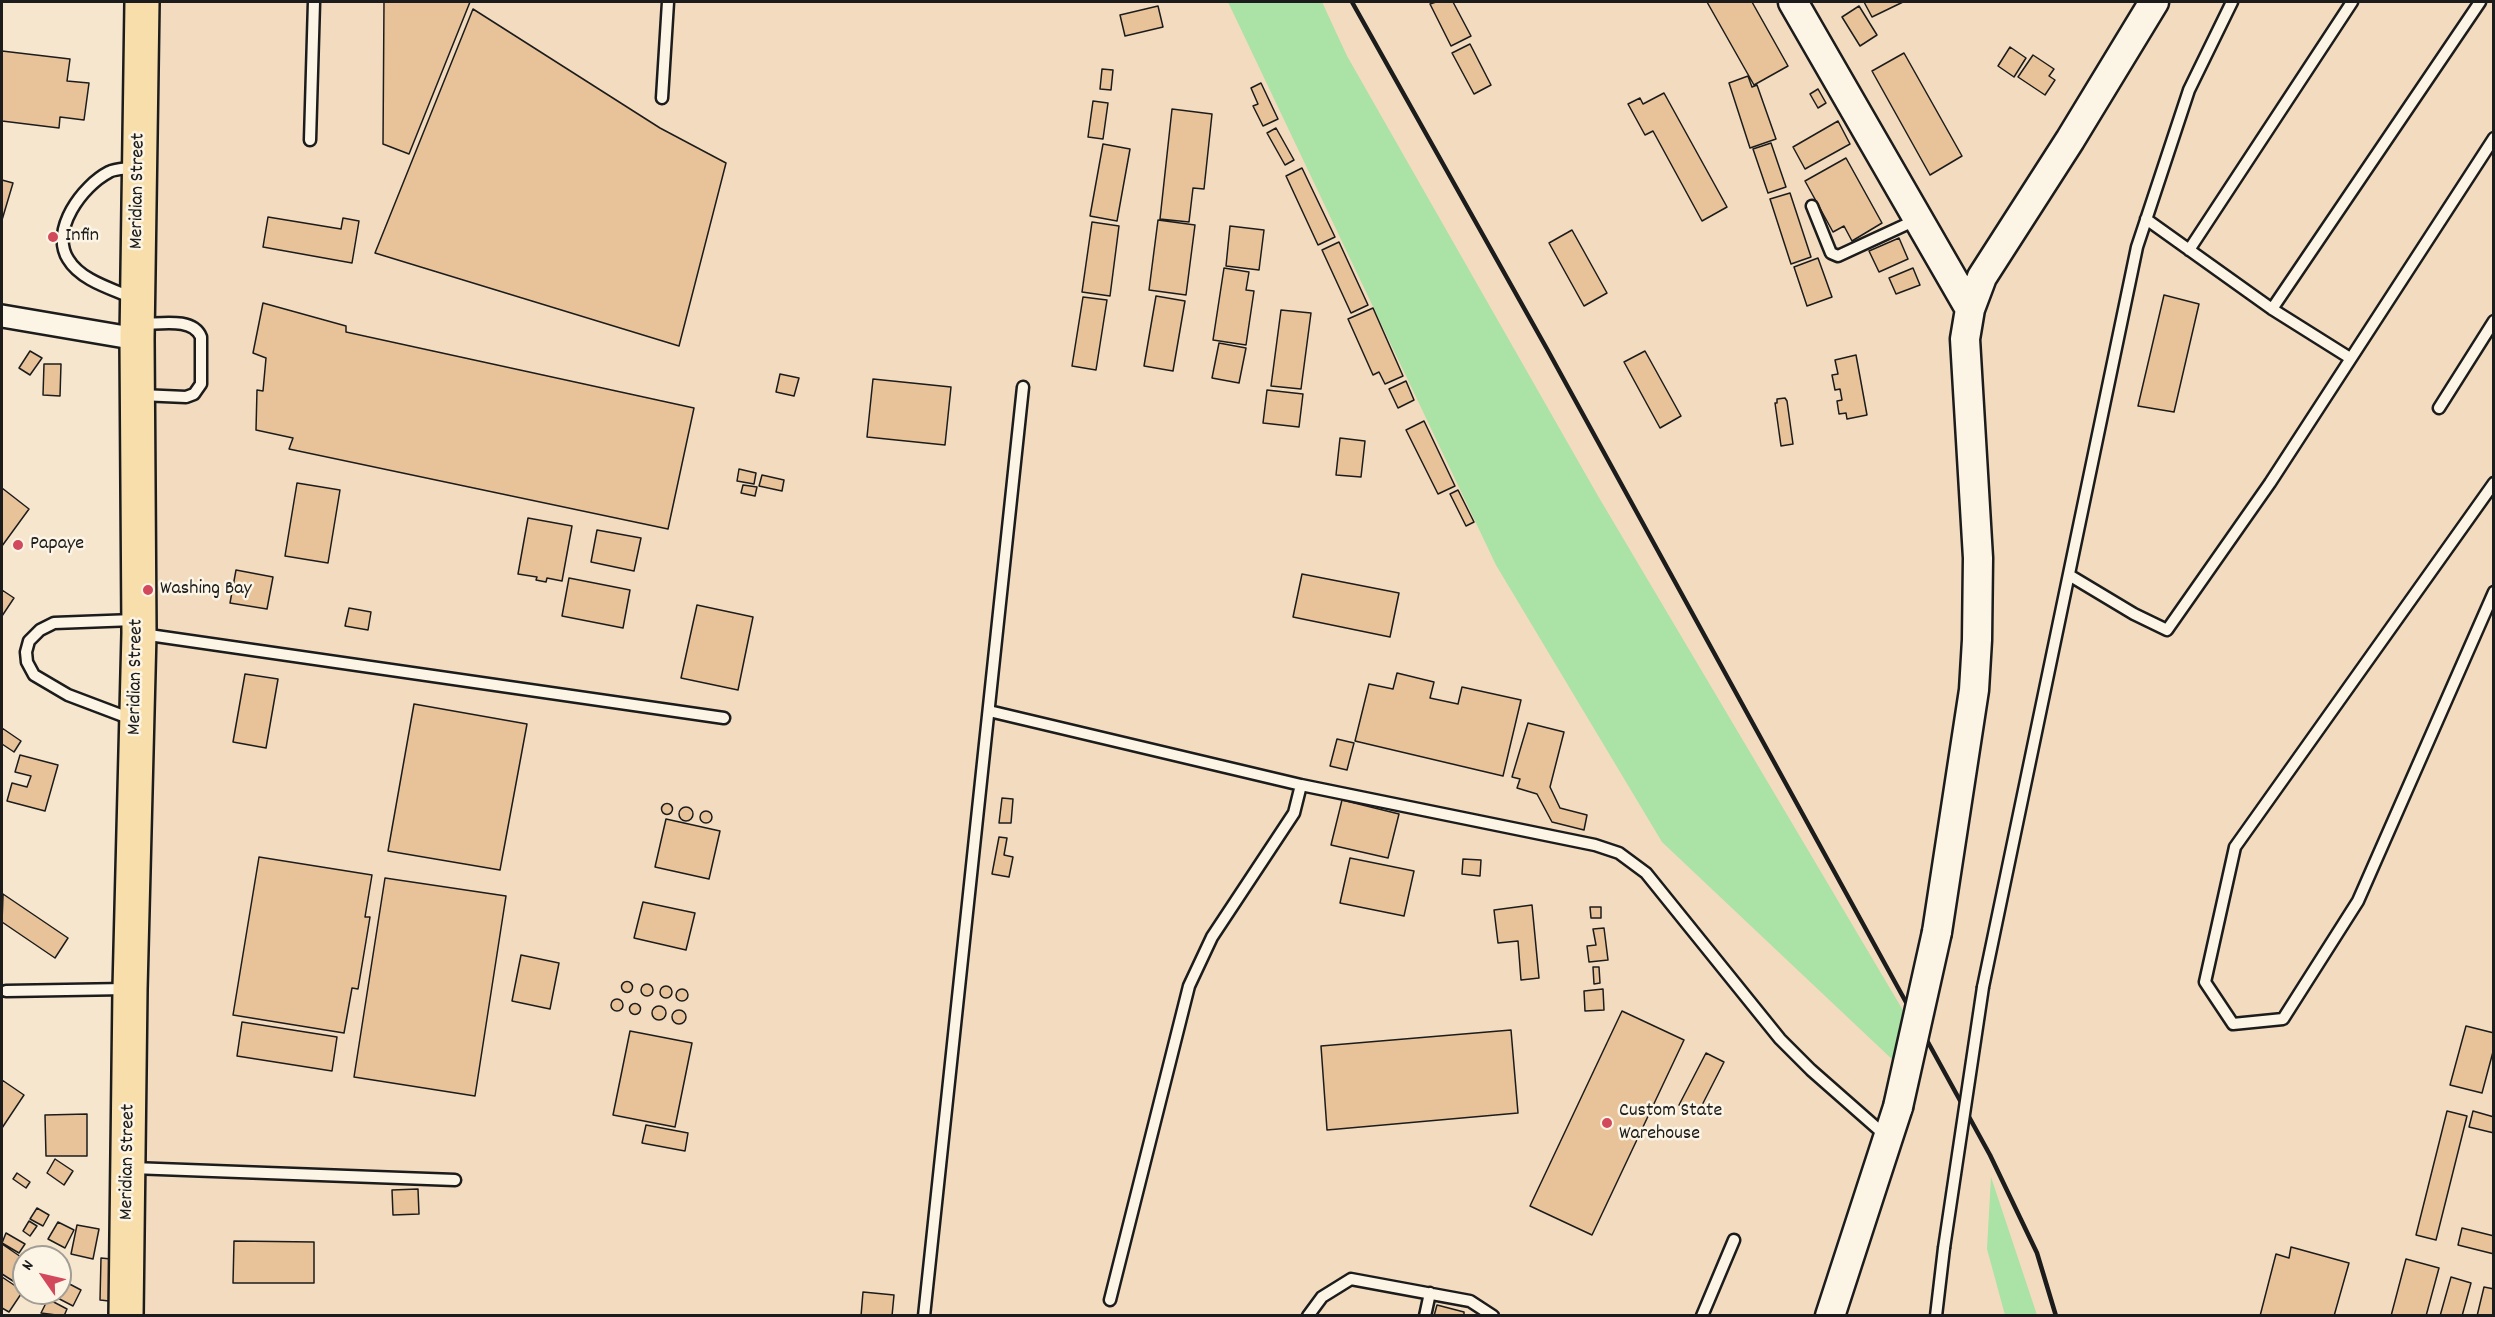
<!DOCTYPE html>
<style>
body{margin:0}
#map{position:relative;width:2495px;height:1317px;overflow:hidden;background:#f6e6ce;font-family:Dekko,sans-serif}
canvas{display:block}
.frame{position:absolute;inset:0;border:3px solid #1c1c1c;pointer-events:none}
.north{position:absolute;left:12px;top:1245px;width:60px;height:60px;box-sizing:border-box;background:#fcf5e5;border:2px solid #a29e95;border-radius:50%;rotate:304deg;font-size:16px;font-weight:700;line-height:24px;text-align:center;color:#1c1c1c}
.north::after{content:'';display:block;margin:auto;width:21px;height:27px;background:#d1495b;clip-path:polygon(50% 0,100% 100%,50% 72%,0 100%)}
</style>
<div id="map">
<canvas width="2495" height="1317"></canvas>
<div class="frame"></div>
<div class="north">N</div>
</div>
<script>
const context = document.querySelector('canvas').getContext('2d');
context.lineJoin = 'round';
function paint(path, color) { context.fillStyle = color; context.fill(path, 'evenodd'); }
function strokePath(path, color, width, dash) { context.strokeStyle = color; context.lineWidth = width; context.lineCap = dash ? 'butt' : 'round'; context.setLineDash(dash || []); context.stroke(path); }
function drawText(font, color, halo, rows, align = 'center') {
  context.font = font + ' Dekko,sans-serif'; context.lineWidth = 5; context.setLineDash([]); context.textBaseline = 'middle'; context.strokeStyle = halo; context.fillStyle = color; for (const [text, x, y, turn = 0] of rows) {
    context.save(); context.translate(x, y); context.rotate((+turn || 0) * Math.PI / 180); context.textAlign = isNaN(turn) ? turn : align; if (halo) context.strokeText(text, 0, 0); context.fillText(text, 0, 0); context.restore();
  }
}
paint(new Path2D(`
 M 137,2 L 2493,2 L 2493,1315 L 119,1316 Z`), '#f2dbbe');
paint(new Path2D(`
 M 1228,2 L 1322,2 L 1347,56 L 1598,496 L 1904,1012 L 1895,1062 L 1662,842 L 1496,565 Z
 M 1991,1177 L 2037,1315 L 2005,1315 L 1987,1249 Z`), '#abe2a6');
const building = new Path2D(`
 M 384,2 L 470,2 L 409,154 L 383,144 Z
 M 1436,2 L 1453,2 L 1471,36 L 1451,46 L 1430,4 Z
 M 1707,2 L 1752,2 L 1788,66 L 1754,85 Z
 M 1864,2 L 1903,2 L 1872,17 Z
 M 1158,6 L 1163,27 L 1125,36 L 1120,15 Z
 M 1859,6 L 1877,35 L 1860,46 L 1842,17 Z
 M 473,9 L 660,128 L 726,163 L 679,346 L 375,253 Z
 M 1470,44 L 1491,85 L 1474,94 L 1452,53 Z
 M 2010,47 L 2026,58 L 2014,77 L 1998,66 Z
 M 2,51 L 70,59 L 67,81 L 89,83 L 84,120 L 60,117 L 59,128 L 2,121 Z
 M 1904,53 L 1962,156 L 1930,175 L 1872,71 Z
 M 2033,55 L 2054,69 L 2049,76 L 2055,80 L 2045,95 L 2018,77 Z
 M 1102,69 L 1113,70 L 1111,90 L 1100,89 Z
 M 1748,76 L 1752,87 L 1757,85 L 1776,139 L 1750,148 L 1729,83 Z
 M 1261,83 L 1278,119 L 1263,126 L 1253,106 L 1258,104 L 1251,88 Z
 M 1818,89 L 1826,103 L 1818,108 L 1810,94 Z
 M 1664,93 L 1727,207 L 1702,221 L 1653,131 L 1645,135 L 1628,104 L 1640,98 L 1643,104 Z
 M 1093,101 L 1108,103 L 1103,139 L 1088,137 Z
 M 1172,109 L 1212,114 L 1204,189 L 1193,188 L 1189,222 L 1160,219 Z
 M 1838,121 L 1850,144 L 1805,169 L 1793,147 Z
 M 1276,128 L 1294,160 L 1285,165 L 1267,133 Z
 M 1771,143 L 1786,187 L 1768,193 L 1753,149 Z
 M 1103,144 L 1130,149 L 1117,221 L 1090,216 Z
 M 1846,158 L 1882,223 L 1852,241 L 1844,226 L 1833,232 L 1805,181 Z
 M 1302,168 L 1335,237 L 1318,245 L 1286,176 Z
 M 2,180 L 13,183 L 2,220 Z
 M 1790,193 L 1811,257 L 1791,264 L 1770,199 Z
 M 268,217 L 341,229 L 343,218 L 359,221 L 352,263 L 263,247 Z
 M 1158,220 L 1195,225 L 1186,295 L 1149,290 Z
 M 1092,222 L 1119,226 L 1110,296 L 1082,292 Z
 M 1230,226 L 1264,230 L 1259,270 L 1226,266 Z
 M 1572,230 L 1607,293 L 1584,306 L 1549,243 Z
 M 1899,238 L 1908,259 L 1879,272 L 1869,251 Z
 M 1339,242 L 1368,305 L 1351,313 L 1322,250 Z
 M 1818,258 L 1832,297 L 1807,306 L 1794,267 Z
 M 1224,268 L 1249,272 L 1246,290 L 1254,291 L 1246,345 L 1213,340 Z
 M 1913,268 L 1920,285 L 1896,294 L 1889,278 Z
 M 2164,295 L 2199,304 L 2174,412 L 2138,406 Z
 M 1156,296 L 1185,301 L 1173,371 L 1144,366 Z
 M 1083,297 L 1107,300 L 1096,370 L 1072,366 Z
 M 263,303 L 346,326 L 346,332 L 694,408 L 668,529 L 289,449 L 293,438 L 256,430 L 257,390 L 263,391 L 266,358 L 253,353 Z
 M 1373,308 L 1403,376 L 1385,384 L 1379,372 L 1373,375 L 1348,319 Z
 M 1281,310 L 1311,313 L 1301,389 L 1271,386 Z
 M 1219,343 L 1246,348 L 1239,383 L 1212,378 Z
 M 30,351 L 42,358 L 30,375 L 19,368 Z
 M 1645,351 L 1681,416 L 1660,428 L 1624,362 Z
 M 1856,355 L 1867,415 L 1847,419 L 1846,413 L 1839,414 L 1837,401 L 1842,400 L 1840,389 L 1835,390 L 1832,375 L 1838,374 L 1835,360 Z
 M 44,364 L 61,364 L 60,396 L 43,395 Z
 M 780,374 L 799,378 L 794,396 L 776,392 Z
 M 873,379 L 951,387 L 945,445 L 867,437 Z
 M 1406,381 L 1414,400 L 1398,408 L 1389,389 Z
 M 1267,390 L 1303,394 L 1299,427 L 1263,423 Z
 M 1785,398 L 1787,401 L 1793,444 L 1781,446 L 1775,403 L 1777,403 L 1777,399 Z
 M 1424,421 L 1455,486 L 1438,494 L 1406,430 Z
 M 1340,438 L 1365,441 L 1361,477 L 1336,475 Z
 M 739,469 L 756,473 L 754,484 L 737,481 Z
 M 762,475 L 784,480 L 782,491 L 759,486 Z
 M 297,483 L 340,490 L 328,563 L 285,556 Z
 M 743,485 L 757,487 L 755,496 L 741,493 Z
 M 2,488 L 29,509 L 2,546 Z
 M 1458,490 L 1474,522 L 1466,526 L 1450,494 Z
 M 528,518 L 572,526 L 562,581 L 547,578 L 546,582 L 536,580 L 537,577 L 518,574 Z
 M 597,530 L 641,538 L 634,571 L 591,562 Z
 M 236,570 L 273,577 L 267,609 L 230,603 Z
 M 1302,574 L 1399,593 L 1390,637 L 1293,617 Z
 M 569,578 L 630,590 L 623,628 L 562,616 Z
 M 2,590 L 14,598 L 2,616 Z
 M 697,605 L 753,617 L 738,690 L 681,678 Z
 M 349,608 L 371,612 L 368,630 L 345,626 Z
 M 1397,673 L 1434,682 L 1430,698 L 1458,704 L 1462,687 L 1521,700 L 1503,776 L 1355,741 L 1369,684 L 1393,689 Z
 M 245,674 L 278,679 L 266,748 L 233,742 Z
 M 414,704 L 527,724 L 500,870 L 388,851 Z
 M 1528,723 L 1564,732 L 1550,787 L 1560,808 L 1587,815 L 1584,830 L 1552,822 L 1537,794 L 1517,788 L 1520,779 L 1512,777 Z
 M 2,728 L 21,741 L 14,752 L 2,744 Z
 M 1337,739 L 1354,743 L 1347,770 L 1330,766 Z
 M 20,755 L 58,765 L 45,811 L 7,801 L 12,783 L 27,787 L 31,776 L 15,772 Z
 M 1002,798 L 1013,799 L 1011,823 L 999,823 Z
 M 1342,800 L 1399,814 L 1388,858 L 1331,845 Z
 M661.5 809a5.5 5.5 0 1 1 11 0a5.5 5.5 0 1 1-11 0Z
 M679 814a7 7 0 1 1 14 0a7 7 0 1 1-14 0Z
 M700 817a6 6 0 1 1 12 0a6 6 0 1 1-12 0Z
 M 666,819 L 720,831 L 709,879 L 655,867 Z
 M 999,837 L 1007,838 L 1004,855 L 1013,857 L 1009,877 L 992,874 Z
 M 259,857 L 372,875 L 365,917 L 370,917 L 358,989 L 352,988 L 344,1033 L 233,1015 Z
 M 1350,858 L 1414,871 L 1404,916 L 1340,903 Z
 M 1463,859 L 1481,860 L 1480,876 L 1462,874 Z
 M 385,878 L 506,896 L 475,1096 L 354,1077 Z
 M 3,894 L 68,938 L 55,958 L 2,922 Z
 M 643,902 L 695,913 L 686,950 L 634,938 Z
 M 1532,905 L 1539,978 L 1521,980 L 1518,941 L 1498,943 L 1494,910 Z
 M 1590,907 L 1601,907 L 1601,918 L 1591,918 Z
 M 1604,928 L 1608,960 L 1589,962 L 1587,946 L 1596,945 L 1593,929 Z
 M 521,955 L 559,963 L 550,1009 L 512,1001 Z
 M 1593,967 L 1599,967 L 1600,983 L 1594,984 Z
 M621.5 987a5.5 5.5 0 1 1 11 0a5.5 5.5 0 1 1-11 0Z
 M641 990a6 6 0 1 1 12 0a6 6 0 1 1-12 0Z
 M660 992a6 6 0 1 1 12 0a6 6 0 1 1-12 0Z
 M676 995a6 6 0 1 1 12 0a6 6 0 1 1-12 0Z
 M 1603,989 L 1604,1010 L 1585,1011 L 1584,991 Z
 M611 1005a6 6 0 1 1 12 0a6 6 0 1 1-12 0Z
 M629.5 1009a5.5 5.5 0 1 1 11 0a5.5 5.5 0 1 1-11 0Z
 M652 1013a7 7 0 1 1 14 0a7 7 0 1 1-14 0Z
 M672 1017a7 7 0 1 1 14 0a7 7 0 1 1-14 0Z
 M 1622,1011 L 1684,1040 L 1592,1235 L 1530,1206 Z
 M 242,1022 L 337,1037 L 332,1071 L 237,1056 Z
 M 2466,1026 L 2494,1033 L 2494,1048 L 2482,1093 L 2450,1085 Z
 M 1511,1030 L 1518,1113 L 1327,1130 L 1321,1046 Z
 M 630,1031 L 692,1043 L 675,1127 L 613,1115 Z
 M 1706,1053 L 1724,1062 L 1697,1115 L 1679,1105 Z
 M 2,1080 L 24,1095 L 2,1128 Z
 M 2447,1111 L 2467,1116 L 2436,1240 L 2416,1235 Z
 M 2473,1111 L 2494,1117 L 2494,1133 L 2469,1127 Z
 M 87,1114 L 87,1156 L 46,1156 L 45,1115 Z
 M 646,1125 L 688,1133 L 685,1151 L 642,1143 Z
 M 55,1159 L 73,1171 L 64,1185 L 47,1173 Z
 M 17,1173 L 30,1182 L 26,1188 L 13,1179 Z
 M 418,1189 L 419,1214 L 393,1215 L 392,1190 Z
 M 37,1208 L 49,1215 L 43,1226 L 30,1219 Z
 M 29,1221 L 37,1226 L 30,1236 L 23,1231 Z
 M 58,1222 L 74,1230 L 65,1248 L 48,1239 Z
 M 77,1225 L 99,1229 L 93,1259 L 71,1254 Z
 M 2462,1228 L 2494,1236 L 2494,1254 L 2458,1245 Z
 M 6,1233 L 25,1244 L 19,1253 L 2,1243 Z
 M 234,1241 L 314,1242 L 314,1283 L 233,1283 Z
 M 2,1244 L 24,1259 L 24,1288 L 2,1274 Z
 M 2291,1247 L 2349,1263 L 2334,1316 L 2260,1316 L 2276,1254 L 2289,1258 Z
 M 101,1258 L 111,1259 L 109,1301 L 100,1300 Z
 M 2406,1259 L 2439,1268 L 2426,1316 L 2391,1316 Z
 M 2,1277 L 23,1291 L 9,1312 L 2,1308 Z
 M 2451,1277 L 2471,1283 L 2462,1316 L 2440,1316 Z
 M 60,1279 L 81,1290 L 73,1306 L 48,1293 L 60,1293 Z
 M 2484,1287 L 2494,1289 L 2494,1316 L 2477,1316 Z
 M 863,1292 L 894,1295 L 892,1316 L 861,1316 Z
 M 48,1299 L 67,1309 L 64,1316 L 41,1313 Z
 M 1437,1305 L 1464,1312 L 1464,1316 L 1434,1316 Z`);
paint(building, '#e8c299');
strokePath(building, '#1c1c1c', 1.5);
const lane = new Path2D(`
 M 662,98 L 668,2
 M 310,140 L 314,2
 M 1812,206 L 1831,253 L 1838,256 L 1918,219
 M 2146,219 L 2272,309 L 2350,358
 M 2189,250 L 2352,2
 M 135,299 C 113,289 81,281 68,259 C 50,230 82,186 109,172 C 116,168 127,169 136,167
 M 2272,309 L 2480,2
 M 140,395 L 186,397 L 194,394 L 201,384 L 201,337 C 193,317 160,324 142,324
 M 2439,408 L 2494,321
 M 2494,483 L 2235,847 L 2205,982 L 2233,1024 L 2283,1019 L 2358,901 L 2494,592
 M 2069,575 L 2134,614 L 2167,630 L 2270,483 L 2494,138
 M 142,634 L 724,718
 M 989,711 L 1301,785 L 1595,845 L 1619,853 L 1646,873 L 1780,1039 L 1811,1070 L 1886,1136
 M 134,720 L 68,695 L 34,675 L 27,662 L 26,652 L 29,641 L 40,630 L 54,623 L 134,620
 M 1983,987 L 2137,247 L 2189,90 L 2232,2
 M 6,991 L 126,989
 M 132,1168 L 455,1180
 M 1110,1300 L 1189,986 L 1212,937 L 1294,813 L 1301,785
 M 924,1316 L 1023,387
 M 1308,1316 L 1322,1297 L 1351,1279 L 1470,1301 L 1493,1316
 M 1425,1316 L 1430,1293
 M 1702,1316 L 1734,1240
 M 1936,1316 L 1944,1248`);
const street = new Path2D(`
 M 2,316 L 137,339`);
const secondary = new Path2D(`
 M 1793,2 L 1970,309
 M 1937,932 L 1974,690 L 1977,640 L 1978,558 L 1965,339 L 1970,309 L 1982,277 L 2070,140 L 2154,2
 M 1830,1316 L 1898,1107`);
const primary = new Path2D(`
 M 126,1316 L 130,989 L 139,633 L 137,339 L 142,2`);
strokePath(lane, '#1c1c1c', 15);
strokePath(street, '#1c1c1c', 26);
strokePath(secondary, '#1c1c1c', 33);
strokePath(primary, '#1c1c1c', 38);
strokePath(lane, '#fcf5e5', 10);
strokePath(street, '#fcf5e5', 21);
strokePath(secondary, '#fcf5e5', 28);
strokePath(primary, '#f8deab', 33);
strokePath(new Path2D(`
 M 1352,2 L 1547,349 L 1990,1155 L 2037,1253 L 2056,1316`), '#1c1c1c', 4.5);
const laneBridge = new Path2D(`
 M 1944,1248 L 1983,987`);
const secondaryBridge = new Path2D(`
 M 1898,1107 L 1937,932`);
strokePath(laneBridge, '#1c1c1c', 15, []);
strokePath(secondaryBridge, '#1c1c1c', 33, []);
strokePath(laneBridge, '#fcf5e5', 10);
strokePath(secondaryBridge, '#fcf5e5', 28);
for (const [x, y, r, color] of [
 [53,237,6,"#d1495b"],
 [18,545,6,"#d1495b"],
 [148,590,6,"#d1495b"],
 [1607,1123,6,"#d1495b"]
]) { const dot = new Path2D(); dot.arc(x, y, r, 0, 2 * Math.PI); context.fillStyle = color; context.fill(dot); strokePath(dot, '#fcf5e5', 2); }
drawText('20px', '#1c1c1c', '#fcf5e5', [
 ["Meridian Street",139,191,-89],
 ["Meridian Street",137,677,-89],
 ["Meridian Street",129,1162,-89]
]);
drawText('20px', '#1c1c1c', '#fcf5e5', [
 ["Infin",65,237],
 ["Papaye",30,545],
 ["Washing Bay",160,590],
 ["Custom State",1619,1112],
 ["Warehouse",1619,1135]
], 'left');
</script>
